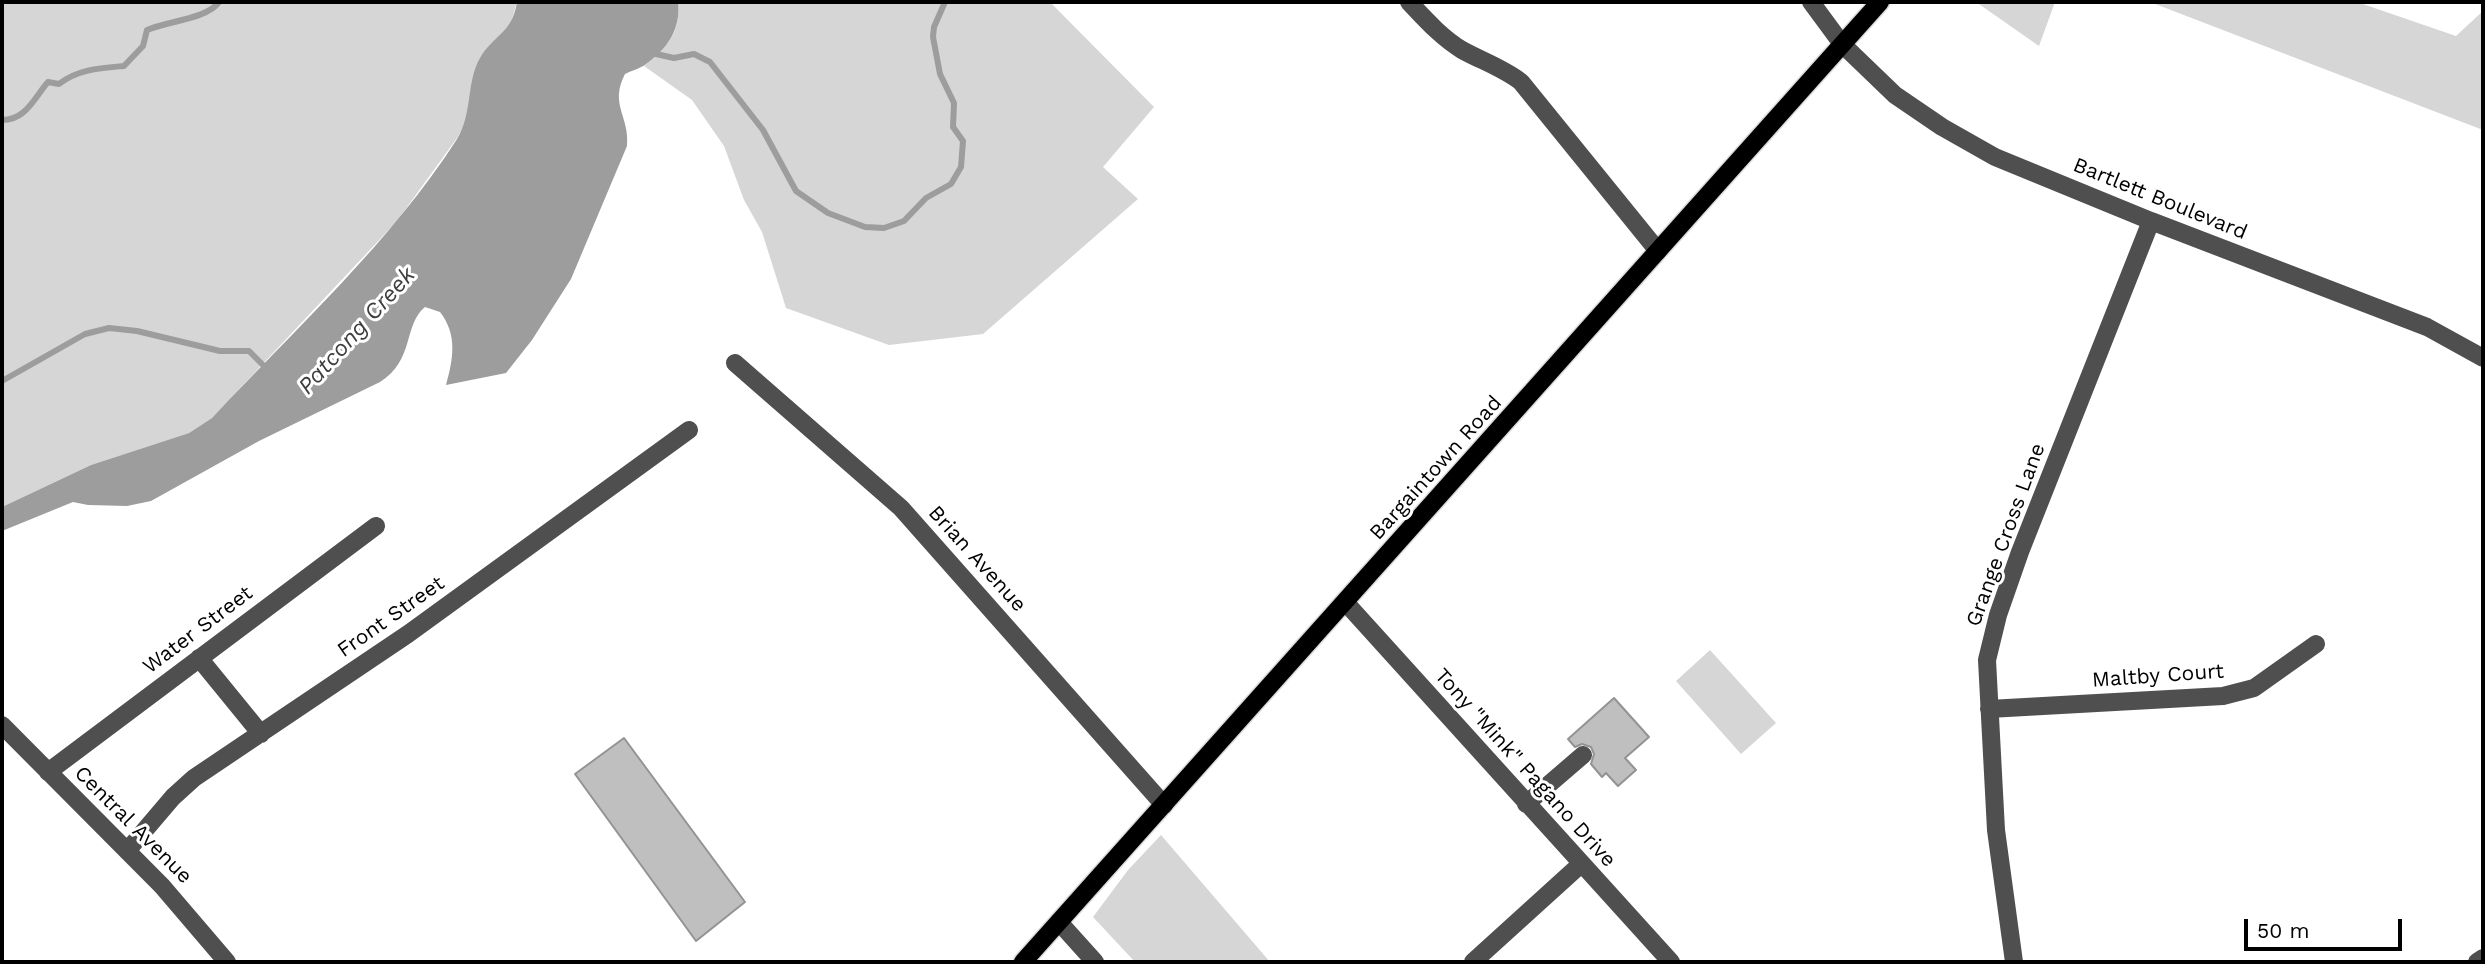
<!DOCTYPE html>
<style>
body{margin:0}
#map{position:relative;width:2485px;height:964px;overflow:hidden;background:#fff;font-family:"Work Sans",sans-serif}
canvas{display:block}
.frame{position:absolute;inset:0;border:4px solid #000;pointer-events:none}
.scale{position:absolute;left:2244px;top:919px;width:158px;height:32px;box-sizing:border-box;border:4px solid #000;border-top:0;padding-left:9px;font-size:21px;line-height:24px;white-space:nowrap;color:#000;-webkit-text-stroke:5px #fff;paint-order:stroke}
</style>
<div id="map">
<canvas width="2485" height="964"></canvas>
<div class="frame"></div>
<div class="scale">50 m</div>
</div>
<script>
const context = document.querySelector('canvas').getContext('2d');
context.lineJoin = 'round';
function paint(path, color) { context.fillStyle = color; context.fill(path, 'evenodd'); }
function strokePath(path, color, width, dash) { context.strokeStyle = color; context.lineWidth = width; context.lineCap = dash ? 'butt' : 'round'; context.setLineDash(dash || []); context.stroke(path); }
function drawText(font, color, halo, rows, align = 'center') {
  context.font = font + ' "Work Sans",sans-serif'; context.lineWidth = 6; context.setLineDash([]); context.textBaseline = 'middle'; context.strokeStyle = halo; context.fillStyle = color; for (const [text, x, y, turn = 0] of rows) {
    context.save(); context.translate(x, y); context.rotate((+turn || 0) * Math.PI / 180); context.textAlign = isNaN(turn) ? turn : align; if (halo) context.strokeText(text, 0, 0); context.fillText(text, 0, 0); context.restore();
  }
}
paint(new Path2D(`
 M 2,2 L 517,2 L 510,26 L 490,45 L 467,120 L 457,138 L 397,221 L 212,418 L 189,433 L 91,465 L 2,507 Z
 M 678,2 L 1050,2 L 1154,107 L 1103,167 L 1138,199 L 983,334 L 889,345 L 786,308 L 762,232 L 744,200 L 724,146 L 692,100 L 644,66 C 667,45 681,35 678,2 Z
 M 1976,2 L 2055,2 L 2039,46 Z
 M 2150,2 L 2357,2 L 2456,36 L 2483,11 L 2483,130 Z
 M 1710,650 L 1776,723 L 1741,754 L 1676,681 Z
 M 1161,835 L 1270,962 L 1135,962 L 1093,917 L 1128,870 Z`), '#d6d6d6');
paint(new Path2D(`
 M 517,2 L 678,2 C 681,29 668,48 646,64 C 640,69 632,70 625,74 C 609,105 630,116 627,146 L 571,279 L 532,340 L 506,373 L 446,385 C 453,360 458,335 440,312 L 425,307 C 403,325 415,360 380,382 L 259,441 L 151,501 L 127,506 L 88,505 L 73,502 L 2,531 L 2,507 L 91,465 L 189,433 L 212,418 C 295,329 392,241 457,139 C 473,113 466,82 480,58 C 494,34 512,34 517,2 Z`), '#9d9d9d');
strokePath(new Path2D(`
 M 656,54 L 674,58 L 694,54 L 710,62 L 763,130 L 796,191 L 828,213 L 865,227 L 884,228 L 904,221 L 926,198 L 951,184 L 961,167 L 963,141 L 953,127 L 954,103 L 940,74 L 933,37 L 934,27 L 945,2
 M 2,120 C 26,120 34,98 48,82 L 59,84 C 78,69 101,68 124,66 L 143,46 L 147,30 C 168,21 207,19 219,2
 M 2,381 L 85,334 L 109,328 L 137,331 L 220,351 L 249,351 L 267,369`), '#9d9d9d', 6);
const building = new Path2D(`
 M 1614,698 L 1649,737 L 1625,758 L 1636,770 L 1618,786 L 1606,773 L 1602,777 L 1591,764 L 1594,754 L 1591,747 L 1582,744 L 1575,747 L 1568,739 Z
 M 624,738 L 745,902 L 696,941 L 575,774 Z`);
paint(building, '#bfbfbf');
strokePath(building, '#939393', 2);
const major = new Path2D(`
 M 1023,962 L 1880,2`);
strokePath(major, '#dbdbdb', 21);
strokePath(new Path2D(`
 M 1409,2 C 1426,20 1441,37 1462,50 C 1482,61 1503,68 1521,82 L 1658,251
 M 1811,2 L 1842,44 L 1895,95 L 1942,127 L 1995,157 L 2151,221 L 2427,327 L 2483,358
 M 735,363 L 901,508 L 1164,805
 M 1346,603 L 1671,962
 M 199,658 L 261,734
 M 1989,709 L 2223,696 L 2254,688 L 2316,644
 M 2,725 L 162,886 L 227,962
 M 48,772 L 376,526
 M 1526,804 L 1583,755
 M 127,851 L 173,797 L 194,778 L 408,634 L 689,430
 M 1059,922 L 1095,962
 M 1473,962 L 1581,864
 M 2014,962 L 1996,830 L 1987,660 L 1998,615 L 2020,552 L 2151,221
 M 2477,962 L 2483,958`), '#4f4f4f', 18);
strokePath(major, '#000', 18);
drawText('21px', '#000', '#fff', [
 ["Bartlett Boulevard",2160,199,22],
 ["Bargaintown Road",1436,468,-48],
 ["Grange Cross Lane",2006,535,-70],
 ["Brian Avenue",977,559,48],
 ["Front Street",391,617,-35],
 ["Water Street",198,630,-37],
 ["Maltby Court",2158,676,-4],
 ["Tony \"Mink\" Pagano Drive",1525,768,48],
 ["Central Avenue",133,825,45]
]);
drawText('italic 23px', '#3e3e3e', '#fff', [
 ["Patcong Creek",357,331,-48]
]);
</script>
